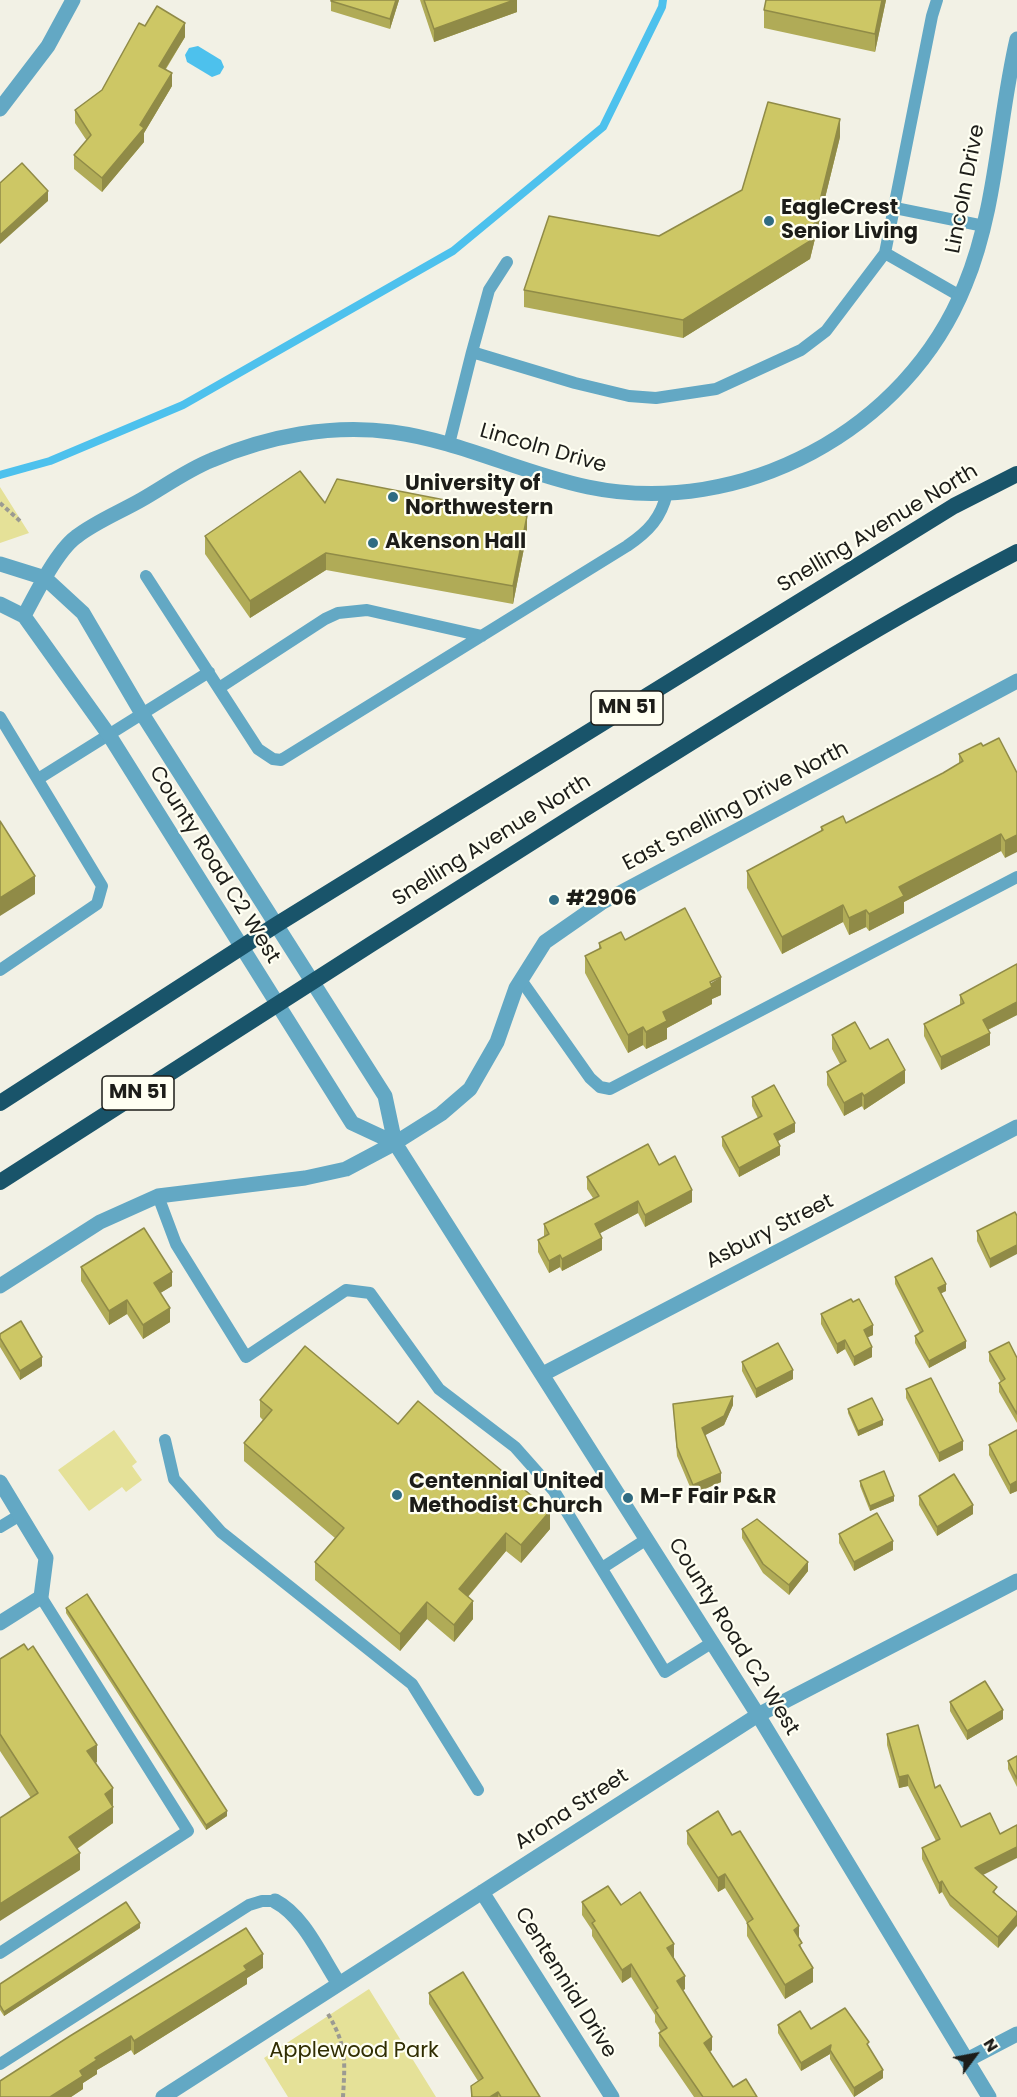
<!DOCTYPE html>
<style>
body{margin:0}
#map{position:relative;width:1017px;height:2097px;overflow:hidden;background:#f2f1e5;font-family:Poppins,sans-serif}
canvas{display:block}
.north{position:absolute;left:945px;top:2025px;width:60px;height:60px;-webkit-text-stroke:4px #fffff2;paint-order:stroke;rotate:58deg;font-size:16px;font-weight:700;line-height:24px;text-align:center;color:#1d1d19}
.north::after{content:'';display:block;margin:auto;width:21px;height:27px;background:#1d1d19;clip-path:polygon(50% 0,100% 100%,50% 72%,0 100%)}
</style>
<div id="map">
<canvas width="1017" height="2097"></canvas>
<div class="north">N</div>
</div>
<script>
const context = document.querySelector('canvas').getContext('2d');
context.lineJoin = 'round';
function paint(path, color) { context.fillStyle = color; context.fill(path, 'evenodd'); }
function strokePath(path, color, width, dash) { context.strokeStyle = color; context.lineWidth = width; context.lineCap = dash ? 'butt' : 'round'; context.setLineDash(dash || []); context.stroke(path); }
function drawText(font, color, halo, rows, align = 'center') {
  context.font = font + ' Poppins,sans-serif'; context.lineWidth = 4.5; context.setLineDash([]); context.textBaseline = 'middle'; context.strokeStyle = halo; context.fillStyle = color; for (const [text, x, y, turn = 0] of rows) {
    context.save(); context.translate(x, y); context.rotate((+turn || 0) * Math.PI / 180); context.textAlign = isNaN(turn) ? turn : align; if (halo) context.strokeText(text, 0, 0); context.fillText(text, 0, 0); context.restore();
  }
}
paint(new Path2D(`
 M 0,487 L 29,533 L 0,543 Z
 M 114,1430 L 137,1462 L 132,1466 L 142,1480 L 126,1492 L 122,1487 L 89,1511 L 58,1470 Z
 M 369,1989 L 436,2097 L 288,2097 L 264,2058 Z`), '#e5e198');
paint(new Path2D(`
 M 198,46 L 221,60 L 224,67 L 220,74 L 212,77 L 187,62 L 185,55 L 189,48 Z`), '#4dc1ed');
strokePath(new Path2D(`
 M 0,475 L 50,461 L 183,405 L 453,251 L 603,127 L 662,7 L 663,0`), '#4dc1ed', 8);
strokePath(new Path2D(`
 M 0,503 L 20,521
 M 328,2014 C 347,2046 345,2061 343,2097`), '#9b9a92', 4, [4.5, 3]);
strokePath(new Path2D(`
 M 895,208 L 984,226
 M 885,253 L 960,296
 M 472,352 L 489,290 L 507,262
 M 449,444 L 472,352 L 575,383 L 629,396 L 656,398 L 716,389 L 801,350 L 826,331 L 885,253 L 932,16 L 937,0
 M 146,576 L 258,749 L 273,759 L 281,760 L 627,546 C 649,531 661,518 667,493
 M 219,688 L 325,619 L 338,613 L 367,610 L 482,636
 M 0,717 L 102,886 L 97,904 L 0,970
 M 38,779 L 209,672
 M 521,980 L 590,1078 L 600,1087 L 610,1089 L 1017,877
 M 158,1196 L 176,1244 L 246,1357 L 346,1290 L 370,1293 L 439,1389 L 515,1447 L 554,1491 L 665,1672 L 713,1642
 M 165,1440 L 174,1479 L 221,1532 L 412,1684 L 478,1790
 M 0,1527 L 20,1515
 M 602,1568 L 647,1539
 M 0,1953 L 188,1831 L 41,1597
 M 0,2064 L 249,1905 L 262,1901 L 275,1901`), '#63a8c4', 12);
strokePath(new Path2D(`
 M 0,109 L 48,46 L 73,0
 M 543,1374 L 1017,1127
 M 0,1482 L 46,1558 L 41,1597 L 0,1623
 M 482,1892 L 612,2097
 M 275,1901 C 304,1916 321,1957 339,1984
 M 967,2060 L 1017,2034
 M 163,2097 L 758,1715 L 1017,1581`), '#63a8c4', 15);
strokePath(new Path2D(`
 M 0,564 L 45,578 L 83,613 L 141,712 L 385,1096 L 395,1143 L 758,1715 L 989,2097
 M 0,604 L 24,616 L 109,735 L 352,1123 L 395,1143
 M 24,616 C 35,595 57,551 76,537 C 95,522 120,512 141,500 C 164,487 187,470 212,460 C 268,436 331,424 392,432 C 460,441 521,473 588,487 C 741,519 907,430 965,285 C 997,208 998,120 1017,39
 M 0,1286 L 100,1222 L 158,1196 L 305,1178 L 346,1169 L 395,1143 L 441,1114 L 470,1089 L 497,1042 L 516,988 L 545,942 L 601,903 L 1017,681`), '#63a8c4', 15);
strokePath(new Path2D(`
 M 0,1103 L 276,925 L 954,506 L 1017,474
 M 0,1182 C 194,1057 388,933 583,810 C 726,721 867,630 1017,552`), '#19546a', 16);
paint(new Path2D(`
 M 399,0 L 390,29 L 331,11 L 331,1 Z
 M 420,0 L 517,0 L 517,12 L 434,42 Z
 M 766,0 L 886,0 L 875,52 L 764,28 L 764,10 Z
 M 145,26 L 185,37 L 166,69 L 172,86 L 144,133 L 144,142 L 102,192 L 74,169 L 74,155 L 87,141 L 75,123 L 75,110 L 102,90 Z
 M 840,137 L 810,259 L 683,338 L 524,307 L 524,290 L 659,236 L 742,190 Z
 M 325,503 L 527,533 L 513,604 L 326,570 L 250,618 L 205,554 L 205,536 Z
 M 983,746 L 1017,773 L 1005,858 L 1001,851 L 904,902 L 904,913 L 869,931 L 866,927 L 849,935 L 843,922 L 782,954 L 747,888 L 747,871 L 821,831 L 821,827 L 846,823 L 943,773 L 959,764 L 959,754 Z
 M 625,940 L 721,995 L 712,999 L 712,1004 L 667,1028 L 667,1039 L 646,1049 L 643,1045 L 628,1053 L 585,973 L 585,956 L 599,949 L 599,943 Z
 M 1017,964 L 1017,1015 L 988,1030 L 990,1045 L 941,1070 L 924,1036 L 924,1024 L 960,1005 L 960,995 Z
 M 832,1035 L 870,1049 L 905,1083 L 864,1110 L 862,1106 L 844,1116 L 827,1085 L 827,1072 L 840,1064 L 832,1049 Z
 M 752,1097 L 795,1132 L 778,1141 L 780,1155 L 739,1177 L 722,1146 L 722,1137 L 758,1118 L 752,1106 Z
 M 659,1165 L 692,1202 L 645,1227 L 638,1213 L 600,1233 L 602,1250 L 562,1271 L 560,1267 L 549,1273 L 538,1252 L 538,1240 L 544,1237 L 544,1224 L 593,1198 L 587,1189 L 587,1177 Z
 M 1015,1212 L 990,1268 L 977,1241 L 977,1231 Z
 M 81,1267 L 172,1286 L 160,1293 L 170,1322 L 143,1339 L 127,1314 L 109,1325 L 81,1281 Z
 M 895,1277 L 946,1291 L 941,1293 L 966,1348 L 929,1368 L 915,1343 L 915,1336 L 920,1333 L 895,1284 Z
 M 821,1314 L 873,1335 L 868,1337 L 872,1357 L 854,1366 L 845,1349 L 837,1354 L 821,1324 Z
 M 0,1334 L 42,1366 L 20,1380 L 0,1347 Z
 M 989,1352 L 1017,1358 L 1017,1423 L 999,1392 L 999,1383 L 1001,1382 L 989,1361 Z
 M 742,1362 L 793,1379 L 756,1398 L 742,1371 Z
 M 906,1389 L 963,1450 L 939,1462 L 906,1398 Z
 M 260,1400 L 398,1424 L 550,1529 L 521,1563 L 506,1551 L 468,1597 L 473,1619 L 454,1642 L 427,1619 L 400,1651 L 315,1580 L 315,1562 L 335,1538 L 244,1461 L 244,1443 L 263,1420 L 260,1417 Z
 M 673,1404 L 733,1405 L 724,1425 L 705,1435 L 721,1482 L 693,1494 L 677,1456 Z
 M 848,1409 L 883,1425 L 858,1436 L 848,1413 Z
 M 1017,1430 L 1017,1491 L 1010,1494 L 989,1455 L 989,1445 Z
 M 860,1481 L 894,1501 L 870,1511 L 860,1486 Z
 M 919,1496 L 973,1514 L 937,1536 L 919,1505 Z
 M 742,1529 L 808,1571 L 789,1595 L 763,1573 L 742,1538 Z
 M 839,1534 L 893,1550 L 854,1571 L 839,1543 Z
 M 66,1608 L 227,1816 L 206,1830 L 66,1613 Z
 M 0,1659 L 97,1762 L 95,1763 L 113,1805 L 112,1805 L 113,1823 L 77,1849 L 80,1870 L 31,1798 L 0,1751 Z
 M 950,1702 L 1003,1719 L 967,1740 L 950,1711 Z
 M 887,1734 L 935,1788 L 983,1875 L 997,1895 L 1017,1912 L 998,1948 L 950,1906 L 942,1892 L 939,1894 L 922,1859 L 922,1848 L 936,1841 L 908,1786 L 899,1788 L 887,1745 Z
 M 1017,1756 L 1017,1787 L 1008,1769 L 1008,1761 Z
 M 687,1831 L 732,1835 L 799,1939 L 802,1950 L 813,1982 L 785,1999 L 747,1936 L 747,1923 L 725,1888 L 718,1892 L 687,1844 Z
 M 582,1902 L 621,1905 L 674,1957 L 673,1957 L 685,1989 L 683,1990 L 712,2050 L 710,2052 L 733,2087 L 757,2097 L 694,2097 L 659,2046 L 659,2033 L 661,2032 L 655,2022 L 655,2015 L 631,1977 L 622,1983 L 592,1936 L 592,1930 L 582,1915 Z
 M 140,1928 L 4,2016 L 0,2010 L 0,1984 Z
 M 263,1968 L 247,1978 L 247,1984 L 134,2055 L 131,2050 L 97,2070 L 97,2074 L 83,2083 L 83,2089 L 71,2097 L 0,2097 Z
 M 429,1993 L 540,2097 L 471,2097 L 471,2086 L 478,2081 L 429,2004 Z
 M 778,2025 L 811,2029 L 869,2048 L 883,2078 L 854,2097 L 830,2059 L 830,2054 L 801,2071 L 778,2033 Z`), '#b0ab57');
paint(new Path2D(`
 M 396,0 L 399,0 L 390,29 L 390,19 Z
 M 514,0 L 517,0 L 517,12 L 434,42 L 434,29 Z
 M 882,0 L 886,0 L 875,52 L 875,34 Z
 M 185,23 L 185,37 L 159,79 L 159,66 Z
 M 172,73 L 172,86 L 144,133 L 144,142 L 102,192 L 102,178 L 140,125 Z
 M 840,119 L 840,137 L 810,259 L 683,338 L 683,320 Z
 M 48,191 L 48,201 L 0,244 L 0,235 Z
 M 527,516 L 527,533 L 513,604 L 513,586 Z
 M 326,553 L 326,570 L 250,618 L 250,601 Z
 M 1001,834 L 1001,851 L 904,902 L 904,913 L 869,931 L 869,914 L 899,887 Z
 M 1017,835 L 1017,852 L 1005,858 L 1005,841 Z
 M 35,876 L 35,894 L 0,916 L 0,898 Z
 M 843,905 L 843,922 L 782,954 L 782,937 Z
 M 866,910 L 866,927 L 849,935 L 849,918 Z
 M 721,977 L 721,995 L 712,999 L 712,1004 L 667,1028 L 667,1039 L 646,1049 L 646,1032 L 663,1012 Z
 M 1017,1002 L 1017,1015 L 983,1032 L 983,1020 Z
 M 643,1027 L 643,1045 L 628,1053 L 628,1035 Z
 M 990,1033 L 990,1045 L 941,1070 L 941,1057 Z
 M 905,1070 L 905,1083 L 864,1110 L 864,1096 Z
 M 862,1093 L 862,1106 L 844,1116 L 844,1103 Z
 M 795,1123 L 795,1132 L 774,1143 L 774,1134 Z
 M 780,1146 L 780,1155 L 739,1177 L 739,1168 Z
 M 692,1190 L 692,1202 L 645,1227 L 645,1215 Z
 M 638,1201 L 638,1213 L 595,1236 L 595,1224 Z
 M 602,1238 L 602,1250 L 562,1271 L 562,1259 Z
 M 1017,1245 L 1017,1254 L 990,1268 L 990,1259 Z
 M 560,1255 L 560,1267 L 549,1273 L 549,1261 Z
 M 172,1272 L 172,1286 L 154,1297 L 154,1283 Z
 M 946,1284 L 946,1291 L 938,1295 L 938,1288 Z
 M 127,1300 L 127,1314 L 109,1325 L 109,1311 Z
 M 170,1308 L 170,1322 L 143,1339 L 143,1325 Z
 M 873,1325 L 873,1335 L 864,1339 L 864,1330 Z
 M 845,1340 L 845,1349 L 837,1354 L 837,1344 Z
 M 966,1341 L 966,1348 L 929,1368 L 929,1361 Z
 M 872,1347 L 872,1357 L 854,1366 L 854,1357 Z
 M 42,1357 L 42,1366 L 20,1380 L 20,1371 Z
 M 793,1370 L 793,1379 L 756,1398 L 756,1389 Z
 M 733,1396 L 733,1405 L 724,1425 L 702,1437 L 702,1428 Z
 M 883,1420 L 883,1425 L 858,1436 L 858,1431 Z
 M 963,1441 L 963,1450 L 939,1462 L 939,1453 Z
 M 721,1473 L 721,1482 L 693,1494 L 693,1485 Z
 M 1017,1481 L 1017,1491 L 1010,1494 L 1010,1485 Z
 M 894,1496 L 894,1501 L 870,1511 L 870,1506 Z
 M 973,1505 L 973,1514 L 937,1536 L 937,1527 Z
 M 550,1511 L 550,1529 L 521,1563 L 521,1545 Z
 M 506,1533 L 506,1551 L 459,1607 L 459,1589 Z
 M 893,1541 L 893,1550 L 854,1571 L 854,1562 Z
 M 808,1562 L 808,1571 L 789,1595 L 789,1585 Z
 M 473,1601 L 473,1619 L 454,1642 L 454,1625 Z
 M 427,1602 L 427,1619 L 400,1651 L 400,1634 Z
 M 1003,1710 L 1003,1719 L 967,1740 L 967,1731 Z
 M 97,1745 L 97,1762 L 87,1768 L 87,1751 Z
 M 908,1775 L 908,1786 L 899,1788 L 899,1777 Z
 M 113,1788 L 113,1805 L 105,1811 L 105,1794 Z
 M 113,1807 L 113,1823 L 69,1854 L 69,1837 Z
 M 227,1811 L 227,1816 L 206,1830 L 206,1825 Z
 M 1017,1847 L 1017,1858 L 975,1879 L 975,1868 Z
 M 80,1853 L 80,1870 L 0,1921 L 0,1904 Z
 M 725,1874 L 725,1888 L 718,1892 L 718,1878 Z
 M 942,1881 L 942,1892 L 939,1894 L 939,1883 Z
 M 1017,1915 L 1017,1926 L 998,1948 L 998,1937 Z
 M 140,1923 L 140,1928 L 4,2016 L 4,2012 Z
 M 799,1926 L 799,1940 L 794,1930 Z
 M 674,1944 L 674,1957 L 667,1961 L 667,1948 Z
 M 263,1954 L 263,1968 L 247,1978 L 247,1984 L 134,2055 L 134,2041 L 244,1966 Z
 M 631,1964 L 631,1977 L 622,1983 L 622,1970 Z
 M 813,1968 L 813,1982 L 785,1999 L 785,1985 Z
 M 685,1976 L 685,1989 L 677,1994 L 677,1981 Z
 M 131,2036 L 131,2050 L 97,2070 L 97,2074 L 83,2083 L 83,2089 L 71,2097 L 50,2097 L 95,2058 Z
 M 712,2037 L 712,2050 L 704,2055 L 704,2043 Z
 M 831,2045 L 830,2054 L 801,2071 L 801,2063 Z
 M 883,2070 L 883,2078 L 854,2097 L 854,2088 Z
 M 498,2092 L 498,2097 L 490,2097 Z`), '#908b47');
const building = new Path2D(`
 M 331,0 L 396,0 L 390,19 L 331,1 Z
 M 424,0 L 514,0 L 434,29 Z
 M 766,0 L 882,0 L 875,34 L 764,10 Z
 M 157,6 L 185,23 L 159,66 L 172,73 L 140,125 L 144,128 L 102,178 L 74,155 L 91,135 L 75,110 L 102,90 L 139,23 L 145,26 Z
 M 768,102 L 840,119 L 810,241 L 683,320 L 524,290 L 549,216 L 659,236 L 742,190 Z
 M 22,163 L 48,191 L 0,235 L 0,183 Z
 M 300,471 L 325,503 L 337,479 L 527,516 L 513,586 L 326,553 L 250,601 L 205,536 Z
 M 999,738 L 1017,773 L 1017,835 L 1005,841 L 1001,834 L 899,887 L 904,896 L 869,914 L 866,910 L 849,918 L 843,905 L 782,937 L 747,871 L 823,830 L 821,827 L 843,816 L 846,823 L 943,773 L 963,761 L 959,754 L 981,743 L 983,746 Z
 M 0,821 L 35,876 L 0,898 Z
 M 685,908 L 721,977 L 710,982 L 712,987 L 663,1012 L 667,1021 L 646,1032 L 643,1027 L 628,1035 L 585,956 L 601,948 L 599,943 L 621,932 L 625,940 Z
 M 1017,964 L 1017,1002 L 983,1020 L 990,1033 L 941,1057 L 924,1024 L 964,1003 L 960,995 Z
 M 855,1022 L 870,1049 L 888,1039 L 905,1070 L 864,1096 L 862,1093 L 844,1103 L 827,1072 L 846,1061 L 832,1035 Z
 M 774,1085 L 795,1123 L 774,1134 L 780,1146 L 739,1168 L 722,1137 L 762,1116 L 752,1097 Z
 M 648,1144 L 659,1165 L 675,1156 L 692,1190 L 645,1215 L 638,1201 L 595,1224 L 602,1238 L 562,1259 L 560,1255 L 549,1261 L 538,1240 L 549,1234 L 544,1224 L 599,1196 L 587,1177 Z
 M 1015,1212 L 1017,1216 L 1017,1245 L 990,1259 L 977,1231 Z
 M 144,1228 L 172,1272 L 154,1283 L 170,1308 L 143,1325 L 127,1300 L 109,1311 L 81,1267 Z
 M 932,1258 L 946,1284 L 938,1288 L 966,1341 L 929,1361 L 915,1336 L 923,1331 L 895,1277 Z
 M 851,1299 L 853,1302 L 859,1299 L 873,1325 L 864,1330 L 872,1347 L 854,1357 L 845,1340 L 837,1344 L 821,1314 Z
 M 21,1321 L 42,1357 L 20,1371 L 0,1338 L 0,1334 Z
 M 1009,1342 L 1017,1358 L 1017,1414 L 999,1383 L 1005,1379 L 989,1352 Z
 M 778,1343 L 793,1370 L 756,1389 L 742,1362 Z
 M 305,1346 L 398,1424 L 418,1401 L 550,1511 L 521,1545 L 506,1533 L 459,1589 L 473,1601 L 454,1625 L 427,1602 L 400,1634 L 315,1562 L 344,1528 L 244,1443 L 272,1410 L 260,1400 Z
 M 931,1378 L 963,1441 L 939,1453 L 906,1389 Z
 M 733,1396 L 724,1416 L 702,1428 L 721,1473 L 693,1485 L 677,1447 L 673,1404 Z
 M 872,1398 L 883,1420 L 858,1431 L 848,1409 Z
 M 1017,1430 L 1017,1481 L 1010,1485 L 989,1445 Z
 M 884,1471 L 894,1496 L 870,1506 L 860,1481 Z
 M 954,1474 L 973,1505 L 937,1527 L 919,1496 Z
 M 877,1513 L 893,1541 L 854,1562 L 839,1534 Z
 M 757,1519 L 808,1562 L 789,1585 L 763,1564 L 742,1529 Z
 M 87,1594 L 227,1811 L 206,1825 L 66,1608 Z
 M 24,1644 L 28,1650 L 33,1646 L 97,1745 L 87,1751 L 113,1788 L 105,1794 L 113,1807 L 69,1837 L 80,1853 L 0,1904 L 0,1818 L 38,1793 L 0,1734 L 0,1659 Z
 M 985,1681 L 1003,1710 L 967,1731 L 950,1702 Z
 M 918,1725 L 935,1788 L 940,1785 L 961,1827 L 990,1813 L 1000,1834 L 1017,1825 L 1017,1847 L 975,1868 L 997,1887 L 993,1892 L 1017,1912 L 1017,1915 L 998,1937 L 950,1895 L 942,1881 L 939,1883 L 922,1848 L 940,1839 L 908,1775 L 899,1777 L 887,1734 Z
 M 1017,1756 L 1017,1779 L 1008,1761 Z
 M 718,1811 L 732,1835 L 740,1831 L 799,1926 L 794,1930 L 802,1943 L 799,1945 L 813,1968 L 785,1985 L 747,1923 L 753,1919 L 725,1874 L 718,1878 L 687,1831 Z
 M 608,1886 L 621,1905 L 640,1892 L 674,1944 L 667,1948 L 685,1976 L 677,1981 L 712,2037 L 704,2043 L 733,2087 L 746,2079 L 757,2097 L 703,2097 L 659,2033 L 667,2028 L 655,2010 L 658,2008 L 631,1964 L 622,1970 L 592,1923 L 595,1921 L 582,1902 Z
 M 126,1902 L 140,1923 L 4,2012 L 0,2005 L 0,1984 Z
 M 246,1928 L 263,1954 L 244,1966 L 247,1970 L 134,2041 L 131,2036 L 95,2058 L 97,2060 L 80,2071 L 83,2076 L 50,2097 L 0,2097 L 0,2081 L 70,2036 Z
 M 463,1972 L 540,2097 L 501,2097 L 498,2092 L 490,2097 L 472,2097 L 471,2086 L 483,2078 L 429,1993 Z
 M 845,2008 L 869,2042 L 867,2044 L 883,2070 L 854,2088 L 830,2050 L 831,2045 L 801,2063 L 778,2025 L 800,2011 L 811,2029 Z`);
paint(building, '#cdc765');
strokePath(building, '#908b47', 1.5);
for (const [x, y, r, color] of [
 [769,221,6,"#306c83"],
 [393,497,6,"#306c83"],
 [373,543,6,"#306c83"],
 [554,900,6,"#306c83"],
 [397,1495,6,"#306c83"],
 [628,1498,6,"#306c83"]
]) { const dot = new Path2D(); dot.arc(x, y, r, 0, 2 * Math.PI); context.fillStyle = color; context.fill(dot); strokePath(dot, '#fffff2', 2); }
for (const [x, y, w] of [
 [627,708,72],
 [138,1093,72]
]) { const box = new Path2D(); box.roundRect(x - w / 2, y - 17, w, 34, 4.5); context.fillStyle = '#fffff2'; context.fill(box); strokePath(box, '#1d1d19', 1.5); }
drawText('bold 20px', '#1d1d19', null, [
 ["MN 51",627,708],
 ["MN 51",138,1093]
]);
drawText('21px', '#1d1d19', '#fffff2', [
 ["Lincoln Drive",966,189,-79],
 ["Lincoln Drive",543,449,16],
 ["Snelling Avenue North",878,529,-31],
 ["East Snelling Drive North",736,807,-28],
 ["Snelling Avenue North",492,841,-32],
 ["County Road C2 West",214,865,58],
 ["Asbury Street",770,1232,-27],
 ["County Road C2 West",733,1637,58],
 ["Arona Street",572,1810,-33],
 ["Centennial Drive",565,1983,58]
]);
drawText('bold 21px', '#1d1d19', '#fffff2', [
 ["EagleCrest",781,209],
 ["Senior Living",781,233],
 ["University of",405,485],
 ["Northwestern",405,509],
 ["Akenson Hall",385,543],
 ["#2906",566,900],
 ["Centennial United",409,1483],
 ["Methodist Church",409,1507],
 ["M-F Fair P&R",640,1498]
], 'left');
drawText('21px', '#312e02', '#fffff2', [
 ["Applewood Park",354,2052]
]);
</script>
